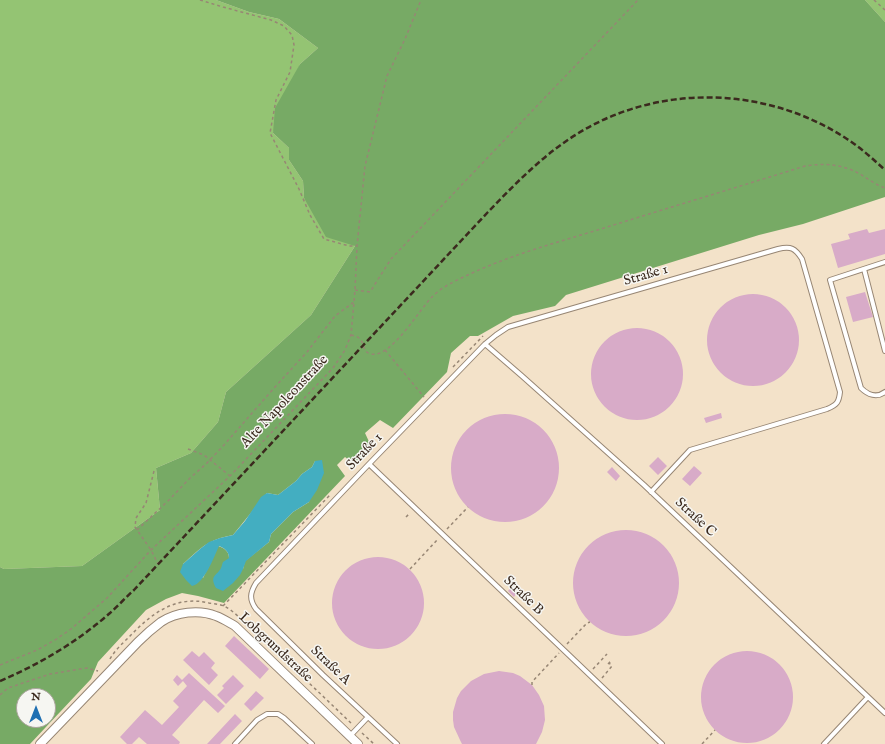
<!DOCTYPE html>
<meta charset="utf-8">
<style>
body{margin:0}
#map{position:relative;width:885px;height:744px;overflow:hidden;background:#f3e2c9;font-family:"IM FELL English",serif}
canvas{display:block}
.north{position:absolute;left:16px;top:688px;width:40px;height:40px;box-sizing:border-box;background:#f6f6f2;border:1px solid #aba49d;border-radius:50%;rotate:0deg;font-size:11px;font-weight:700;line-height:16px;text-align:center;color:#3b2a1e}
.north::after{content:'';display:block;margin:auto;width:14px;height:18px;background:#1f6fb2;clip-path:polygon(50% 0,100% 100%,50% 72%,0 100%)}
</style>
<div id="map">
<canvas width="885" height="744"></canvas>
<div class="north">N</div>
</div>
<script>
const context = document.querySelector('canvas').getContext('2d');
context.lineJoin = 'round';
function paint(path, color) { context.fillStyle = color; context.fill(path, 'evenodd'); }
function strokePath(path, color, width, dash) { context.strokeStyle = color; context.lineWidth = width; context.lineCap = dash ? 'butt' : 'round'; context.setLineDash(dash || []); context.stroke(path); }
function drawText(font, color, halo, rows, align = 'center') {
  context.font = font + ' "IM FELL English",serif'; context.lineWidth = 3; context.setLineDash([]); context.textBaseline = 'middle'; context.strokeStyle = halo; context.fillStyle = color; for (const [text, x, y, turn = 0] of rows) {
    context.save(); context.translate(x, y); context.rotate((+turn || 0) * Math.PI / 180); context.textAlign = isNaN(turn) ? turn : align; if (halo) context.strokeText(text, 0, 0); context.fillText(text, 0, 0); context.restore();
  }
}
paint(new Path2D(`
 M 0,0 L 216,0 L 249,12 L 279,19 L 318,48 L 300,64 L 273,133 L 289,148 L 289,160 L 303,181 L 304,198 L 355,246 L 311,315 L 226,392 L 218,422 L 191,453 L 156,468 L 160,510 L 82,566 L 4,569 L 0,567 Z
 M 865,0 L 885,0 L 885,22 Z`), '#94c473');
paint(new Path2D(`
 M 216,0 L 865,0 L 885,22 L 885,197 L 803,224 L 759,235 L 566,295 L 555,306 L 513,316 L 478,336 L 470,336 L 451,353 L 447,372 L 393,428 L 380,420 L 365,433 L 371,446 L 355,465 L 345,457 L 337,465 L 345,476 L 224,603 L 198,596 L 182,593 L 166,599 L 146,610 L 98,662 L 91,679 L 30,744 L 0,744 L 0,567 L 4,569 L 82,566 L 160,510 L 156,468 L 191,453 L 218,422 L 226,392 L 311,315 L 355,246 L 326,237 L 304,198 L 303,181 L 289,160 L 289,148 L 273,133 L 275,108 L 300,64 L 318,48 L 279,19 L 249,12 ZM 315,461 L 309,502 L 293,512 L 271,534 L 269,542 L 245,561 L 243,569 L 229,558 C 229,551 224,548 218,546 L 203,578 L 183,564 C 202,547 207,540 233,535 L 267,493 L 278,495 L 296,481 L 302,474 L 312,467 ZM 24,696 L 48,696 L 48,720 L 24,720 Z`), '#77aa65');
paint(new Path2D(`
 M 322,460 L 324,473 L 317,490 L 309,502 L 293,512 L 271,534 L 269,542 L 246,561 L 243,569 L 240,575 L 233,583 L 223,591 L 216,588 C 209,575 217,576 221,568 C 222,566 222,564 223,562 L 229,558 C 229,551 224,548 219,546 C 214,557 204,584 192,586 L 186,580 L 180,572 L 183,564 L 200,549 L 209,542 L 220,538 L 233,535 L 245,521 L 261,497 L 267,493 L 278,495 L 296,481 L 302,474 L 312,467 L 315,461 Z`), '#43aec1');
paint(new Path2D(`
 M 867,229 L 869,233 L 885,229 L 885,254 L 838,268 L 831,244 L 850,239 L 848,234 Z
 M 865,292 L 873,317 L 853,322 L 846,297 Z
 M707 340a46 46 0 1 1 92 0a46 46 0 1 1-92 0Z
 M591 374a46 46 0 1 1 92 0a46 46 0 1 1-92 0Z
 M 721,413 L 722,418 L 706,423 L 704,418 Z
 M451 468a54 54 0 1 1 108 0a54 54 0 1 1-108 0Z
 M 658,457 L 667,466 L 658,475 L 649,466 Z
 M 694,466 L 702,473 L 690,486 L 682,479 Z
 M 612,467 L 620,476 L 616,481 L 607,472 Z
 M573 583a53 53 0 1 1 106 0a53 53 0 1 1-106 0Z
 M332 603a46 46 0 1 1 92 0a46 46 0 1 1-92 0Z
 M 510,588 L 516,594 L 514,597 L 508,591 Z
 M 234,636 L 269,669 L 260,679 L 225,646 Z
 M 192,651 L 199,657 L 204,652 L 215,663 L 211,668 L 218,675 L 209,685 L 183,660 Z
 M701 697a46 46 0 1 1 92 0a46 46 0 1 1-92 0Z
 M 499,671 L 513,673 L 520,676 L 532,685 L 539,695 L 544,706 L 545,720 L 542,732 L 536,744 L 462,744 L 460,740 L 454,727 L 453,720 L 453,712 L 457,698 L 461,691 L 471,681 L 484,674 Z
 M 189,673 L 225,706 L 218,713 L 204,700 L 172,735 L 180,742 L 179,744 L 147,744 L 139,737 L 132,744 L 127,744 L 120,737 L 145,710 L 162,725 L 179,707 L 173,701 L 187,686 L 183,681 L 178,686 L 173,680 L 177,675 L 182,680 Z
 M 233,675 L 244,686 L 226,704 L 217,695 L 224,688 L 222,686 Z
 M 256,691 L 264,698 L 251,711 L 244,704 Z
 M 235,714 L 242,721 L 220,744 L 207,744 Z`), '#d8abc8');
const service = new Path2D(`
 M 885,262 L 830,280 L 861,388 C 868,395 877,398 885,392
 M 864,269 L 885,351
 M 485,344 L 522,376 L 644,485 L 885,713
 M 369,464 L 662,744
 M 350,736 L 368,717
 M 235,744 L 257,720 L 267,714 L 278,714 L 284,718 L 312,744
 M 397,744 L 323,675 L 256,609 C 249,599 250,593 256,583 L 369,464 L 485,344 L 496,335 L 508,327 L 778,249 C 791,246 795,248 802,259 L 840,392 C 839,402 837,405 827,409 L 690,450 L 651,492
 M 824,744 L 868,697`);
const minor = new Path2D(`
 M 40,744 L 138,642 C 145,635 153,628 161,622 C 176,612 199,609 216,616 C 222,618 228,622 235,626 L 358,744`);
strokePath(service, '#978674', 6);
strokePath(minor, '#978674', 10);
strokePath(new Path2D(`
 M 200,0 L 223,7 L 271,20 L 284,26 L 292,35 L 294,45 L 290,72 L 276,100 L 270,133 L 299,189 L 310,215 L 324,239 L 349,246 L 356,246
 M 874,0 L 885,10
 M 355,290 L 370,292 L 391,259 L 638,0
 M 351,335 C 354,336 357,336 359,338 C 365,343 362,352 371,354 C 391,359 420,308 433,296 C 443,286 457,280 470,274 C 513,254 559,242 604,228 C 671,207 738,187 805,166 C 824,163 842,164 860,174 C 868,179 876,185 885,188
 M 385,350 L 424,397
 M 453,367 L 483,336
 M 188,449 L 204,455 L 230,476
 M 154,471 L 146,503 L 136,518 L 135,527 L 151,550 L 158,564
 M 406,517 L 410,513
 M 447,529 L 468,507
 M 137,530 L 169,500 L 190,478 L 206,464 L 224,445 L 274,388 L 307,352 L 335,316 L 354,302
 M 410,569 L 438,539
 M 223,606 L 330,495
 M 567,644 L 587,623 L 590,622
 M 110,659 C 115,650 123,643 130,636 C 152,613 176,595 209,603 C 214,604 219,604 224,606 C 232,610 239,617 245,623 C 253,630 260,636 268,643 C 296,671 325,698 353,725
 M 608,664 L 612,660
 M 0,665 L 37,650 L 55,640 L 71,629 L 107,598 L 151,550 L 230,476 L 333,368 L 345,350 L 351,335 L 355,290 L 357,246 L 365,166 L 387,76 L 405,39 L 421,0
 M 593,669 L 607,654
 M 602,678 L 612,666 L 609,663
 M 532,685 L 532,682 L 559,653
 M 0,695 L 8,688 L 50,674 L 87,668 L 98,671
 M 362,733 L 374,744
 M 702,744 L 715,730`), '#978674', 1.5, [3, 3]);
strokePath(service, '#fff', 4);
strokePath(minor, '#fff', 8);
strokePath(new Path2D(`
 M 0,681 C 40,664 77,642 110,613 C 118,606 126,597 134,590 L 488,212 C 515,184 543,155 577,134 C 659,83 767,86 847,139 C 861,148 873,159 885,170`), '#3b2a1e', 2.5, [6, 3]);
drawText('14px', '#3b2a1e', '#f6f6f2', [
 ["Straße 1",646,276,-16],
 ["Alte Napoleonstraße",285,402,-47],
 ["Straße 1",365,452,-46],
 ["Straße C",695,518,43],
 ["Straße B",523,596,44],
 ["Lobgrundstraße",275,648,43],
 ["Straße A",330,666,44]
]);
</script>
